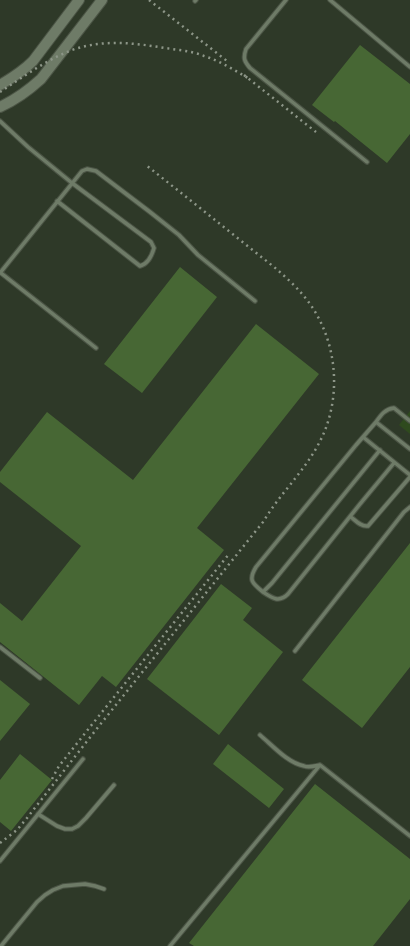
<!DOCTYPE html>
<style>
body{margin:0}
canvas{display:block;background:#2e3928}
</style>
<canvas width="410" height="946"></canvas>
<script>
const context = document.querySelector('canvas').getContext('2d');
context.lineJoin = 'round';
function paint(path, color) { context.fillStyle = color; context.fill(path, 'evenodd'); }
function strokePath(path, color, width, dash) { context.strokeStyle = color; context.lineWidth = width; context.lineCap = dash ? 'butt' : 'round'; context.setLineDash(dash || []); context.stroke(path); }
paint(new Path2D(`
 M 410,411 L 410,434 L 399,425 Z`), '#2f4a1e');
paint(new Path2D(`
 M 360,45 L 410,84 L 410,134 L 387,163 L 335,121 L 334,122 L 312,105 Z
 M 180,267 L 217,297 L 142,393 L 104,364 Z
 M 256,324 L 319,374 L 197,528 L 224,550 L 116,687 L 102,676 L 79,705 L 0,642 L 0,603 L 22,621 L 81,546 L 0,482 L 0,472 L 47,412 L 133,480 Z
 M 410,543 L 410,667 L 362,728 L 302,680 Z
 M 221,584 L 252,608 L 243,620 L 283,652 L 219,735 L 147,679 Z
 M 0,680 L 30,704 L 0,741 Z
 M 228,744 L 284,789 L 269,808 L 213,764 Z
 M 20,754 L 52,780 L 11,831 L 0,822 L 0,780 Z
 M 315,784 L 410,859 L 410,899 L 373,946 L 194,946 L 189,943 Z`), '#476734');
const service = new Path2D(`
 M 286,0 L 246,49 C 243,58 244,61 250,68 L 367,162
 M 330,0 L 410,67
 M 195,1 L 196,0
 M 0,121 L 28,147 L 72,183 L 151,242 L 154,248 C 152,255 148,264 140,266 L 57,201
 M 0,273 L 82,171 L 87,169 L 96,171 L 150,212 L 179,235 L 198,255 L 255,301
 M 1,273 L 96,348
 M 376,422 C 381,415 385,409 394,408 L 410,421
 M 363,437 L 410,475
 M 380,450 L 272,583 L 263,592 C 252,583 248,580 256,567 L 356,445 L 376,422 L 410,449
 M 351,517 C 356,521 361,527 368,526 L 410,477
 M 263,592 C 272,598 279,603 288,594 L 360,504 L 394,463
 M 0,647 L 40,678
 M 295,651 L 404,512 L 410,507
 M 260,735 C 273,746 288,763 304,766 C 309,768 315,766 320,765 L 410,836
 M 38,814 L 57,826 L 65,829 L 72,829 L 78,826 L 86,818 L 114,785
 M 0,861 L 83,759
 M 1,946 L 37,902 L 45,895 L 53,890 L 63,886 L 85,884 L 95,886 L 104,889
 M 170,946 L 320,765`);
const secondary = new Path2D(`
 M 0,85 C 12,78 23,71 33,61 L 79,0
 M 0,107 C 15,100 29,90 41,79 L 102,0`);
strokePath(service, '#4b5445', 5.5);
strokePath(secondary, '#4b5445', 12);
strokePath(service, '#6e7b67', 3.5);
strokePath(secondary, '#6e7b67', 10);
strokePath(new Path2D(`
 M 149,0 L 227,61
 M 244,75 L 316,132
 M 0,92 C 23,77 46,60 72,50 C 103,39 134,43 165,48 C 178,50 192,51 204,56 C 220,61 234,70 248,78
 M 52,779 L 59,766 L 90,727 L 229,554
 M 0,843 L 17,830 L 27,818 L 95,731 L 263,522 C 271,509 280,497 290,485 C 300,472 310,460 318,445 C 342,402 339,345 310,304 C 300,290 287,278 274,267 L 146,165`), '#8d9688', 2.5, [2, 4]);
</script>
